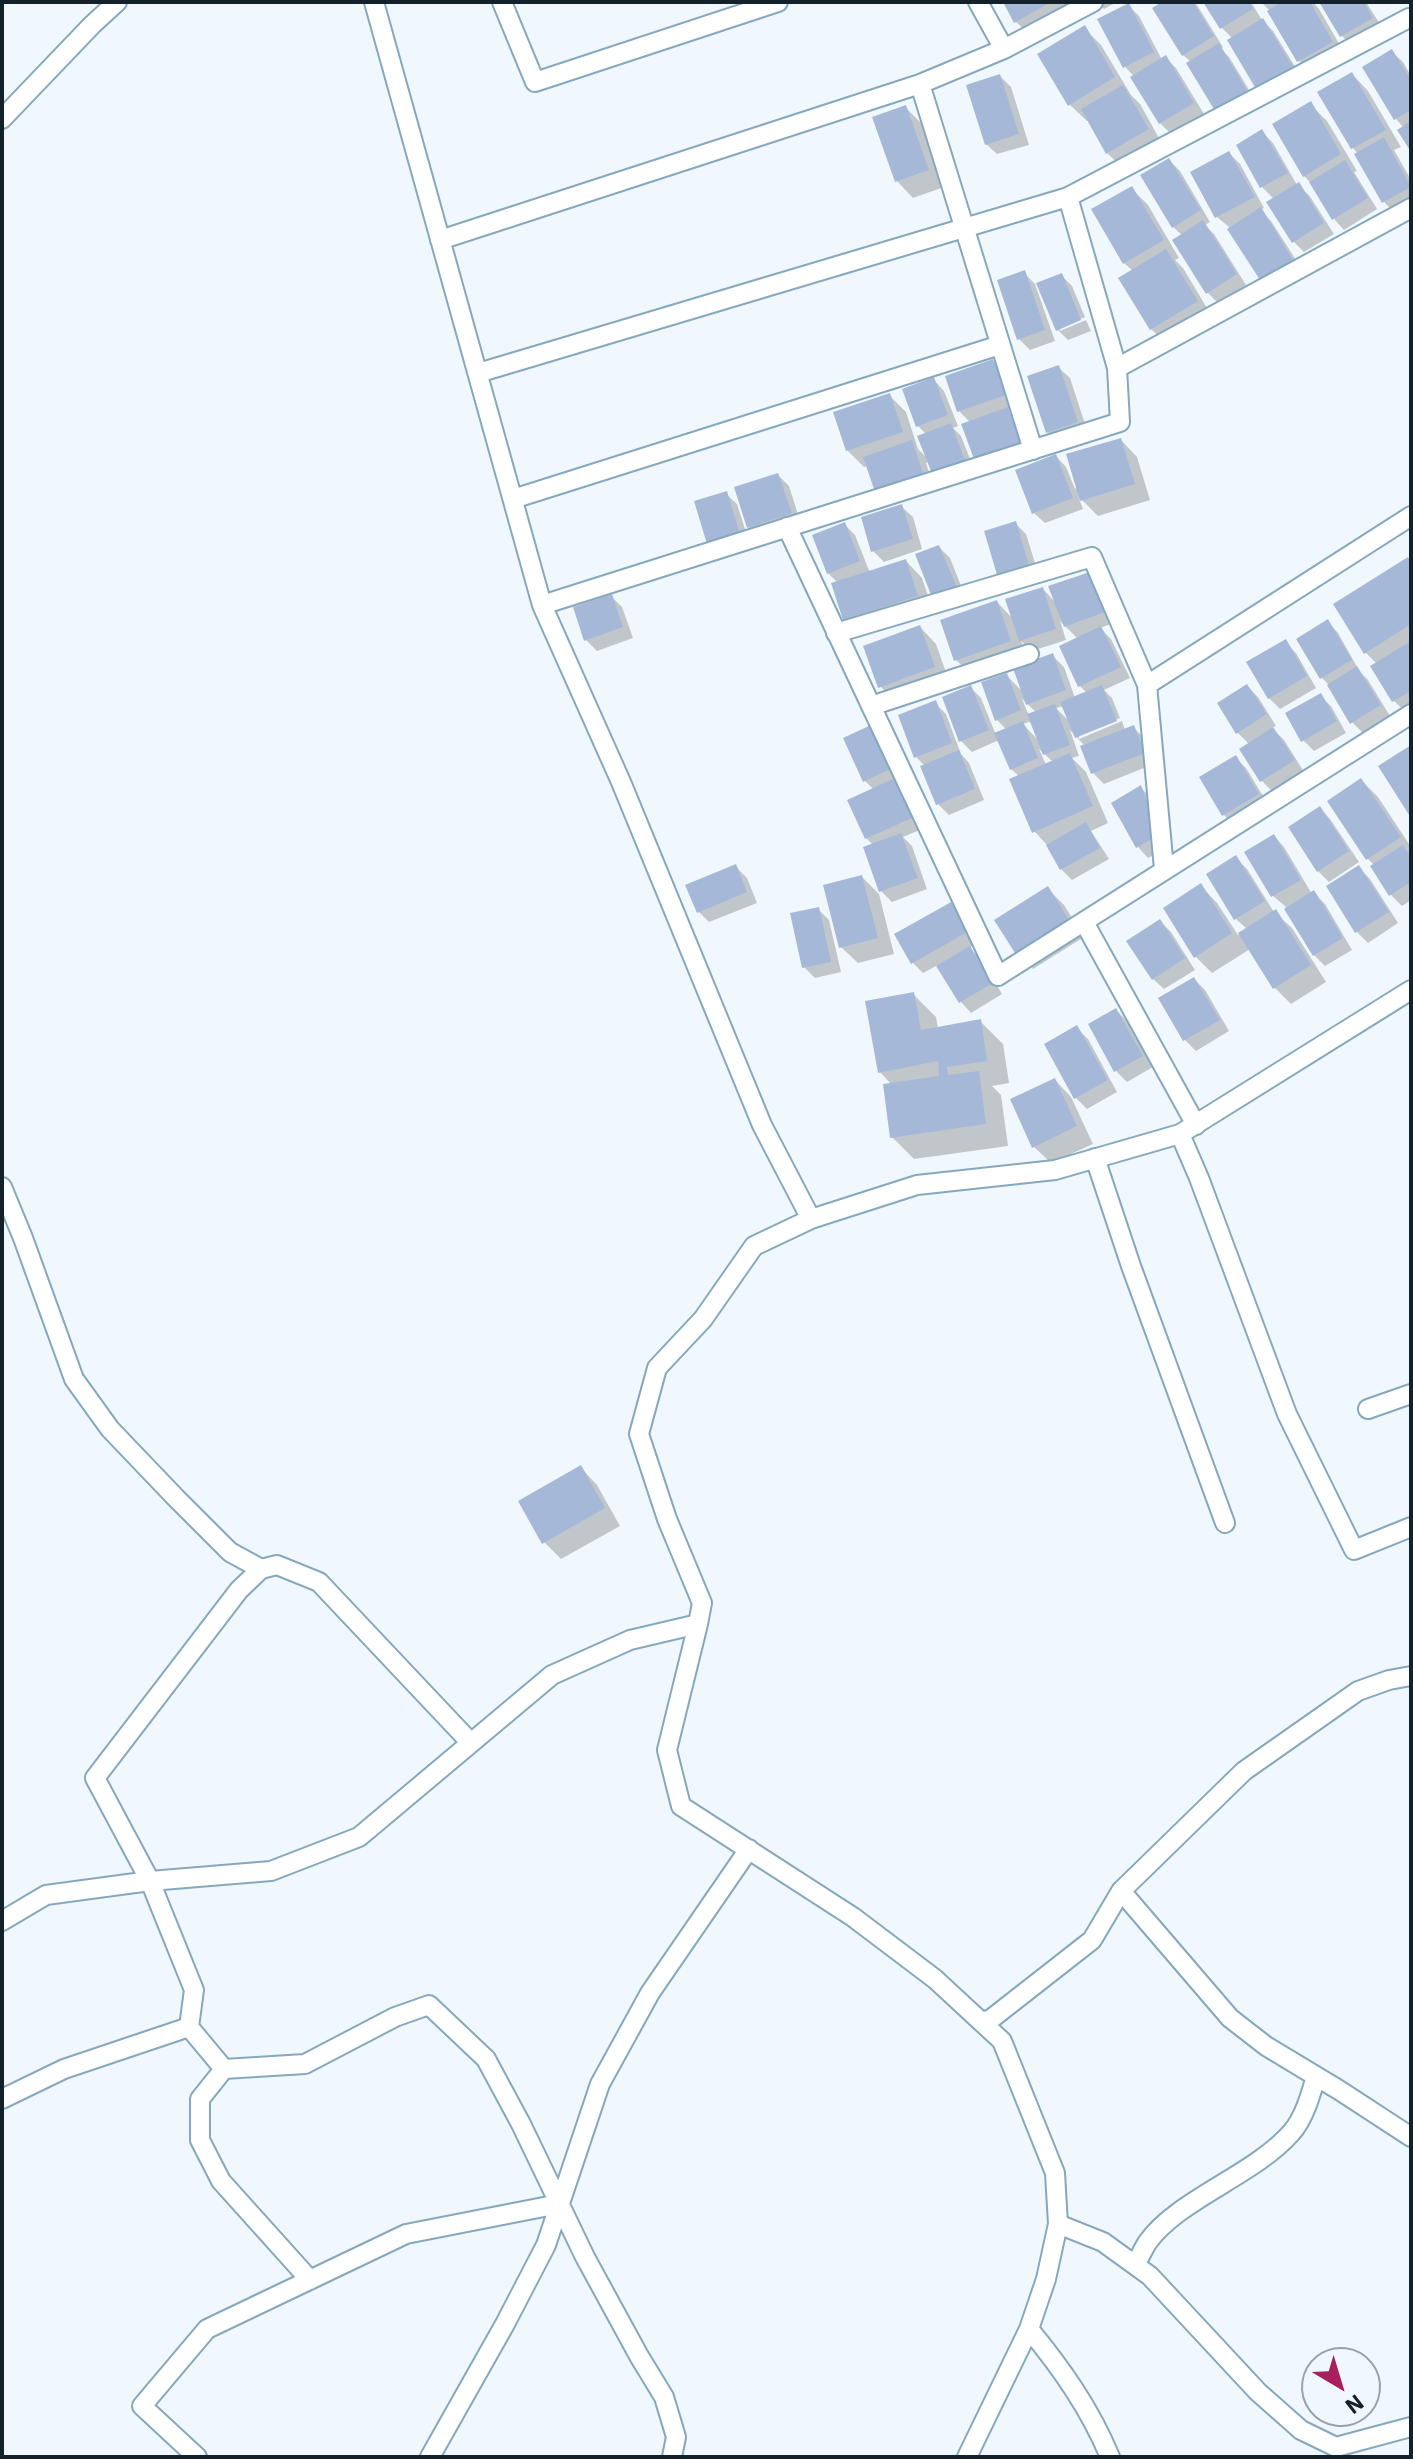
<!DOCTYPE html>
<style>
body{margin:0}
#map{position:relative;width:1413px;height:2459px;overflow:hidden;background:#f1f8fd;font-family:"IBM Plex Sans",sans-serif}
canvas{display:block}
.frame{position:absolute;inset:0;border:4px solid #13212a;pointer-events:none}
.north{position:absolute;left:1301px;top:2347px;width:80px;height:80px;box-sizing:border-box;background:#f1f8fd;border:2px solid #98a2a9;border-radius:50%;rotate:142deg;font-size:22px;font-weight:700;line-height:32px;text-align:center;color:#13212a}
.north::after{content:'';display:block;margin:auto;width:28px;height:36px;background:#a91e5f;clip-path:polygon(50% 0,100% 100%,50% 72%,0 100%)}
</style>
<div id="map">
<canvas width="1413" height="2459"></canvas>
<div class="frame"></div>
<div class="north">N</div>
</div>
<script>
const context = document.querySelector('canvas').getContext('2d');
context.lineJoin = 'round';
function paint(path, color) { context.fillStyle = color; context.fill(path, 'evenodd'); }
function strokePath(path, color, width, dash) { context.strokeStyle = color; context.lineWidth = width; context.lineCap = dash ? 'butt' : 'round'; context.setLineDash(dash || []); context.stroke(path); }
paint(new Path2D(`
 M 1005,2 L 1072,2 L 1074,6 L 1027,32 L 1016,22 Z
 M 1096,2 L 1117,2 L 1104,9 Z
 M 1165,2 L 1195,2 L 1223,47 L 1221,49 L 1229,57 L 1257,103 L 1228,121 L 1191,62 L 1183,55 Z
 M 1206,2 L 1251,2 L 1262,20 L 1273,31 L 1302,78 L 1258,87 L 1233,39 L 1222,28 Z
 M 1261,2 L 1313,2 L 1319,9 L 1348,59 L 1315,78 L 1299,61 L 1269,10 Z
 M 1321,2 L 1366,2 L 1383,29 L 1353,47 L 1342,36 Z
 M 1128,5 L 1139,16 L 1162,60 L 1166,58 L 1176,68 L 1204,114 L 1171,134 L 1160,123 L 1134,76 L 1125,67 L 1100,20 Z
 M 1084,28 L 1101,45 L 1131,95 L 1140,104 L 1164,147 L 1124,169 L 1107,153 L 1089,120 L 1087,121 L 1070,105 Z
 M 1392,52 L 1403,62 L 1411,76 L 1411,148 L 1404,128 L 1396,119 L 1365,68 Z
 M 1352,74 L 1368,91 L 1401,147 L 1394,150 L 1411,180 L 1411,204 L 1395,213 L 1384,202 L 1358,154 L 1353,148 Z
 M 1000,76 L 1011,87 L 1029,145 L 997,154 L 986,144 Z
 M 1310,104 L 1327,121 L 1357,171 L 1354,172 L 1377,209 L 1344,230 L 1334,219 L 1311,183 L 1304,176 Z
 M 905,107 L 922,124 L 944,187 L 913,198 L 897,181 Z
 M 1262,132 L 1273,143 L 1297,185 L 1309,195 L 1334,234 L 1304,252 L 1293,241 L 1274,199 L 1262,187 L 1238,146 Z
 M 1229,153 L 1240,164 L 1264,208 L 1260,210 L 1271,221 L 1303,271 L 1272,290 L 1261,279 L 1229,227 L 1217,217 Z
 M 1169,160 L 1180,171 L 1210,222 L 1205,225 L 1214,234 L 1246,285 L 1218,303 L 1207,292 L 1183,236 L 1173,227 Z
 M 1131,188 L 1148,205 L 1179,258 L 1175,260 L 1183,268 L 1213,318 L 1168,345 L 1151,329 L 1133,271 L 1124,263 Z
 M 1024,273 L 1035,284 L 1055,341 L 1030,350 L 1019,339 Z
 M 1061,275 L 1072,286 L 1085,317 L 1060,327 L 1060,331 L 1086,320 L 1091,331 L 1068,340 L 1057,329 Z
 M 993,361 L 1004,372 L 1015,406 L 1007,409 L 1019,420 L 1030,453 L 976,458 L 971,423 L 959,411 Z
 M 1059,368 L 1070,378 L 1088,433 L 1058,443 L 1048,432 Z
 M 934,380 L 944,391 L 958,426 L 953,428 L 961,436 L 976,474 L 929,461 L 926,463 L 934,487 L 868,466 L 864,467 L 847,450 L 889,395 L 906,412 L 918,449 L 928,459 L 926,434 L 918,426 Z
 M 1121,440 L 1137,457 L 1150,500 L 1098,516 L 1078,496 L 1083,509 L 1045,523 L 1034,513 L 1056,456 L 1066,467 L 1075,489 Z
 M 778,475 L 789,486 L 801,524 L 760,538 L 749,527 Z
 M 726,494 L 737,504 L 750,545 L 720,554 Z
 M 902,507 L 913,517 L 922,549 L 884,562 L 873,551 Z
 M 1015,523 L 1026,534 L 1040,579 L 1011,588 Z
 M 844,524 L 855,535 L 870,573 L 906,561 L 922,578 L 934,613 L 861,636 L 845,619 L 838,583 L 828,573 Z
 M 939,547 L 950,558 L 967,601 L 935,599 Z
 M 1411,563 L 1411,717 L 1394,701 L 1377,664 L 1366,653 L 1336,605 Z
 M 1089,574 L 1114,623 L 1100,628 L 1111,639 L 1130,678 L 1104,690 L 1112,698 L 1120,718 L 1079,734 L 1079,739 L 1122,721 L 1125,730 L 1133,727 L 1144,738 L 1154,764 L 1104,784 L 1093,773 L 1085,746 L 1070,730 L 1079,756 L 1072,758 L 1086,772 L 1108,823 L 1091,831 L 1109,859 L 1072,880 L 1061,869 L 1049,847 L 1034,831 L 1020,777 L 1011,769 L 999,740 L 972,752 L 961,741 L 970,687 L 981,698 L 996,735 L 1007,730 L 997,720 L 1006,675 L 1023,692 L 1053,656 L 1064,667 L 1075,698 L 1087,693 L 1080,686 L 1061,647 L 1078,639 L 1060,621 L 1066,640 L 1032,651 L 1021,641 L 1027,657 L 973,676 L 956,660 L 997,602 L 1014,620 L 1043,589 L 1057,604 ZM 1022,699 L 1037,713 L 1029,716 ZM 1064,706 L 1071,723 L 1056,708 ZM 1032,721 L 1039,741 L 1023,724 ZM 1039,749 L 1053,762 L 1046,765 Z
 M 611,596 L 622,607 L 633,638 L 597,651 L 586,640 Z
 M 1328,622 L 1338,633 L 1360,672 L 1368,680 L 1390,716 L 1363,733 L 1352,722 L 1329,685 L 1322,678 Z
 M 920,627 L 936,644 L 950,684 L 896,703 L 880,686 Z
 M 1285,642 L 1296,653 L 1316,688 L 1280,709 L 1269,698 Z
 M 1247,686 L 1258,697 L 1276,726 L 1272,728 L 1284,740 L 1304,772 L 1273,792 L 1262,781 L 1249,744 L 1238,733 Z
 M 1320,696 L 1331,706 L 1346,733 L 1314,751 L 1303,740 Z
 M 935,703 L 946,714 L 961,754 L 969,763 L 984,800 L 949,815 L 938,804 L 925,766 L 916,757 Z
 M 881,738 L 901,780 L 896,782 L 905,792 L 922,829 L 903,837 L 912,846 L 927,889 L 892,902 L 881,891 L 874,846 L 866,838 L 874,790 L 865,781 Z
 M 1236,758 L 1246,768 L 1269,806 L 1234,826 L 1224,815 L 1201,778 Z
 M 1361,780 L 1378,797 L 1411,847 L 1411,900 L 1402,906 L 1391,895 L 1373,867 L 1375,866 L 1368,859 Z
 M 1140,787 L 1151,798 L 1169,846 L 1148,858 L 1138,847 Z
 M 1320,808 L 1330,819 L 1359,862 L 1329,882 L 1318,871 Z
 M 1274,836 L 1284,847 L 1312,894 L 1314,893 L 1325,904 L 1352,950 L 1325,966 L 1314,955 L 1285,906 L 1273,896 L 1247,852 Z
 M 1236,858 L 1247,869 L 1274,912 L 1292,928 L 1326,982 L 1291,1004 L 1275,988 L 1250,949 L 1212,973 L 1195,956 L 1201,886 L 1217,903 L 1238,935 L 1247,929 L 1236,919 Z
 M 736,867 L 747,878 L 757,903 L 709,922 L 698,911 Z
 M 1359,868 L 1370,879 L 1398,923 L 1368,943 L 1357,932 Z
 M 862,877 L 879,894 L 894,954 L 858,963 L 841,947 Z
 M 1048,889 L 1064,905 L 1084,937 L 1033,969 L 1017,952 Z
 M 953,904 L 979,942 L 969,948 L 981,959 L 1002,994 L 971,1013 L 961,1002 L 938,965 L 923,973 L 913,963 Z
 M 818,909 L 829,920 L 841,972 L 815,978 L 804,967 Z
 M 1160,921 L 1171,932 L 1195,970 L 1164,989 L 1153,979 Z
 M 1194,979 L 1205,990 L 1229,1031 L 1196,1051 L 1185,1040 L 1161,999 Z
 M 913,994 L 936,1017 L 938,1029 L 980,1021 L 1003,1044 L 1009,1083 L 992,1086 L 1001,1095 L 1008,1146 L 914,1159 L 892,1137 L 892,1085 L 880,1072 Z
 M 1116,1010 L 1127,1021 L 1153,1067 L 1127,1082 L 1116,1071 L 1090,1025 Z
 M 1077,1028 L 1088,1039 L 1117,1092 L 1087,1109 L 1076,1098 Z
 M 1055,1080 L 1071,1097 L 1093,1144 L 1051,1163 L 1034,1147 Z
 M 581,1468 L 597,1485 L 620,1526 L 561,1559 L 544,1542 Z`), '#0003');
paint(new Path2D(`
 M 1003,2 L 1051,2 L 1014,23 Z
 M 1162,2 L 1193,2 L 1214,36 L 1182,56 L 1152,8 Z
 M 1203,2 L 1249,2 L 1253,9 L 1220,29 Z
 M 1282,2 L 1310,2 L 1333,42 L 1297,62 L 1267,11 Z
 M 1319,2 L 1364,2 L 1373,18 L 1340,37 Z
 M 1129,3 L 1154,52 L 1123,68 L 1097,19 Z
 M 1263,18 L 1293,67 L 1256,89 L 1227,40 Z
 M 1085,25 L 1115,77 L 1068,106 L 1037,54 Z
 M 1219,43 L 1248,92 L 1215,111 L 1186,63 Z
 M 1392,49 L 1411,80 L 1411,110 L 1394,120 L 1362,67 Z
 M 1166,55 L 1194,103 L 1159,124 L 1130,77 Z
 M 1352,72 L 1386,130 L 1351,149 L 1317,92 Z
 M 1000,74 L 1019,134 L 985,145 L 966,85 Z
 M 1123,85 L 1149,129 L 1106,154 L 1081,109 Z
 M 1311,101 L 1341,154 L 1303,177 L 1272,124 Z
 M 906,105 L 929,170 L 895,182 L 872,117 Z
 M 1411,121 L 1411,152 L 1397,130 Z
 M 1262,129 L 1288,173 L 1260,188 L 1236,145 Z
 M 1384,137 L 1411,187 L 1382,203 L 1354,154 Z
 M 1229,151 L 1255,197 L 1215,218 L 1190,172 Z
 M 1169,158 L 1201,210 L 1172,228 L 1140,175 Z
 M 1345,160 L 1368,198 L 1332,220 L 1309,182 Z
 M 1299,182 L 1324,223 L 1292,243 L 1266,202 Z
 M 1132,186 L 1164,240 L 1123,264 L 1091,209 Z
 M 1261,207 L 1293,260 L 1260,280 L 1227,229 Z
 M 1203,220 L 1237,274 L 1206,294 L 1172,240 Z
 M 1166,249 L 1198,301 L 1150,330 L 1118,278 Z
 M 1025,270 L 1045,330 L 1017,340 L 997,280 Z
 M 1062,273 L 1081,320 L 1056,331 L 1036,283 Z
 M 993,359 L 1006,395 L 957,412 L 945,376 Z
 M 1059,365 L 1078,422 L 1046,433 L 1027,376 Z
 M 934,377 L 948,415 L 916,427 L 902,389 Z
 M 890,393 L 903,432 L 846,451 L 833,412 Z
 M 1008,407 L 1021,442 L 974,459 L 961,424 Z
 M 951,423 L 966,463 L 933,476 L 917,436 Z
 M 1121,438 L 1135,484 L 1080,501 L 1066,454 Z
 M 912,440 L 924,476 L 875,492 L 863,457 Z
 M 1056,454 L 1073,498 L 1032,514 L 1015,470 Z
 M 778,473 L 792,513 L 747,528 L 734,487 Z
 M 727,491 L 740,534 L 707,544 L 694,501 Z
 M 902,504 L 913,539 L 871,552 L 861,517 Z
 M 1016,521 L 1030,569 L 998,578 L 984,531 Z
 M 845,522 L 860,561 L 827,574 L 812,535 Z
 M 939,545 L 958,590 L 933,600 L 915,554 Z
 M 1408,557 L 1411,562 L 1411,624 L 1364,654 L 1333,604 Z
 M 906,559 L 918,596 L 843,620 L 831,583 Z
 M 1090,572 L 1105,612 L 1064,627 L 1048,586 Z
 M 1043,587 L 1056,629 L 1019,641 L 1005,599 Z
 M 612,594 L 623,627 L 584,641 L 573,607 Z
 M 997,600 L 1011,641 L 954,661 L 940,620 Z
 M 1328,619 L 1352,660 L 1320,679 L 1296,639 Z
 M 920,625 L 935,667 L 878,688 L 863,646 Z
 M 1101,626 L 1121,667 L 1078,687 L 1059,646 Z
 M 1286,639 L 1307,676 L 1268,699 L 1246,662 Z
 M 1411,641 L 1411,691 L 1392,702 L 1370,666 Z
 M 1053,653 L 1066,690 L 1026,705 L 1013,668 Z
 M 1357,666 L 1381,705 L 1350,724 L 1327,685 Z
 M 1007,673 L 1021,710 L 995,721 L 981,682 Z
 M 1247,684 L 1267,714 L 1236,734 L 1217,703 Z
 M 971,685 L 989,730 L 959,742 L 942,697 Z
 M 1102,685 L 1117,721 L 1075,738 L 1060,702 Z
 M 1321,693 L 1337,721 L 1301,742 L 1285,713 Z
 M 936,700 L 952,743 L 914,758 L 898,715 Z
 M 1055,704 L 1070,745 L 1043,755 L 1027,714 Z
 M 1023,721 L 1038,758 L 1010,770 L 994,733 Z
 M 871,725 L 892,768 L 863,782 L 843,738 Z
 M 1134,725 L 1145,753 L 1091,774 L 1080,746 Z
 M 1273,727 L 1295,760 L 1260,782 L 1239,749 Z
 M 1411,745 L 1411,818 L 1378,766 Z
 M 959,750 L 975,789 L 936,805 L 920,766 Z
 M 1070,753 L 1093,806 L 1032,833 L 1009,779 Z
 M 1236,755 L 1259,794 L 1222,816 L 1199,777 Z
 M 895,778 L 912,818 L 865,839 L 847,800 Z
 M 1361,778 L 1401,837 L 1366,860 L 1327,801 Z
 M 1141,785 L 1159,835 L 1136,848 L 1111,803 Z
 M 1320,806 L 1349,851 L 1317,872 L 1288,827 Z
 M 1086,822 L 1100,848 L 1060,870 L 1046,845 Z
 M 901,833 L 918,878 L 879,892 L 863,847 Z
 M 1274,834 L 1301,880 L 1271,897 L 1244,852 Z
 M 1403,845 L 1411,858 L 1411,882 L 1389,896 L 1370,866 Z
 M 1236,855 L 1265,901 L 1234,920 L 1206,874 Z
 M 736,864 L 747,892 L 697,913 L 685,885 Z
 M 1359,865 L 1389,912 L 1355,933 L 1326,886 Z
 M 862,875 L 878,938 L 839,948 L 823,885 Z
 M 1201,883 L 1232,933 L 1194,958 L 1163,908 Z
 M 1048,886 L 1069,920 L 1015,953 L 994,920 Z
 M 1314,890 L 1343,938 L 1313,956 L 1284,909 Z
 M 953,901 L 969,931 L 911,964 L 894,934 Z
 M 819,907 L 831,962 L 802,968 L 790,913 Z
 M 1276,909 L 1311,965 L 1273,989 L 1238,933 Z
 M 1160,919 L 1185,958 L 1152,980 L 1126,941 Z
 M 970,946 L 993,983 L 959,1003 L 936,966 Z
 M 1194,977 L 1220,1020 L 1183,1041 L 1158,998 Z
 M 914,992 L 921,1030 L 981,1019 L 987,1061 L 947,1067 L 948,1075 L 979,1071 L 986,1124 L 890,1138 L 883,1084 L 939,1076 L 938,1061 L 878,1073 L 865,1001 Z
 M 1116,1008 L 1143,1056 L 1114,1072 L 1088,1024 Z
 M 1077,1025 L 1108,1080 L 1074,1099 L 1044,1044 Z
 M 1055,1078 L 1077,1126 L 1032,1148 L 1010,1099 Z
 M 581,1465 L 605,1508 L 542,1544 L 518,1501 Z`), '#a5b8d8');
const minor = new Path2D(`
 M 374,2 L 542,605 L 621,782 L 762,1125 L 811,1219
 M 502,2 L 535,82 L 778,2
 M 978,2 L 1004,49
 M 920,84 L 1033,450
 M 2,119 L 92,25 L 117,2
 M 1068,197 L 1409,18
 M 440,240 L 920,84 L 1004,49 L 1093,2
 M 478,373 L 1068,197 L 1117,368
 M 513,499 L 1000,345
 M 787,527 L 998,976 L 1411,714
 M 542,605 L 1120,422 L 1117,368 L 1411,208
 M 836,633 L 1092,557 L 1147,685 L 1164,869
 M 1147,685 L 1411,516
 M 871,706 L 1029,654
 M 1084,922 L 1196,1125
 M 1180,1134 L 1199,1178 L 1287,1414 L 1354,1550 L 1411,1527
 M 1095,1158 L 1131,1266 L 1225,1523
 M 2,1187 L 23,1238 L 74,1379 L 110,1429 L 176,1498 L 230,1552 L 261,1569
 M 1368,1409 L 1411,1394
 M 698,1624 L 667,1750 L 681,1806 L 853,1917 L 935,1979 L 1002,2041 L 1055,2173 L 1058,2224 L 1046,2279 L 1029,2329 L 967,2457
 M 471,1743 L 319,1582 L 277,1565 L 261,1569 L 239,1590 L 95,1778 L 150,1881 L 194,1990 L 189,2027 L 224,2069 L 305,2064 L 395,2017 L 429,2005 L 486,2059 L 521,2124 L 585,2257 L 639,2356 L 664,2397 L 676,2437 L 672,2457
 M 1121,1891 L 1244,1771 L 1358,1691 L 1389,1680 L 1411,1676
 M 2,1921 L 46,1895 L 150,1881 L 271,1871 L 359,1837 L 552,1675 L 630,1640 L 698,1624 L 702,1603 L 667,1519 L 639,1434 L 657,1368 L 703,1319 L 754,1246 L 811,1219 L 917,1185 L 1055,1170 L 1180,1134 L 1411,990
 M 982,2022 L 991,2019 L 1092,1940 L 1121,1891 L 1230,2018 L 1266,2046 L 1339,2090 L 1411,2137
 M 224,2069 L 200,2099 L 200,2140 L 221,2181 L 310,2280
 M 2,2099 L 64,2069 L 189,2027
 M 1058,2224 L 1103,2242 L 1150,2276 L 1258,2392 L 1301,2430 L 1336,2447 L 1411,2427
 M 1135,2265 C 1139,2258 1143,2250 1147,2243 C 1178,2199 1253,2176 1291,2133 C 1304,2119 1311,2094 1316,2076
 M 1029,2329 C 1062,2369 1090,2409 1110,2457
 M 197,2457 L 142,2406 L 207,2329 L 406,2234 L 559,2204
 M 430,2457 L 505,2324 L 546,2245 L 600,2084 L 650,1993 L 749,1849`);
strokePath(minor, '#85a8be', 22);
strokePath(minor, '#fff', 18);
</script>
